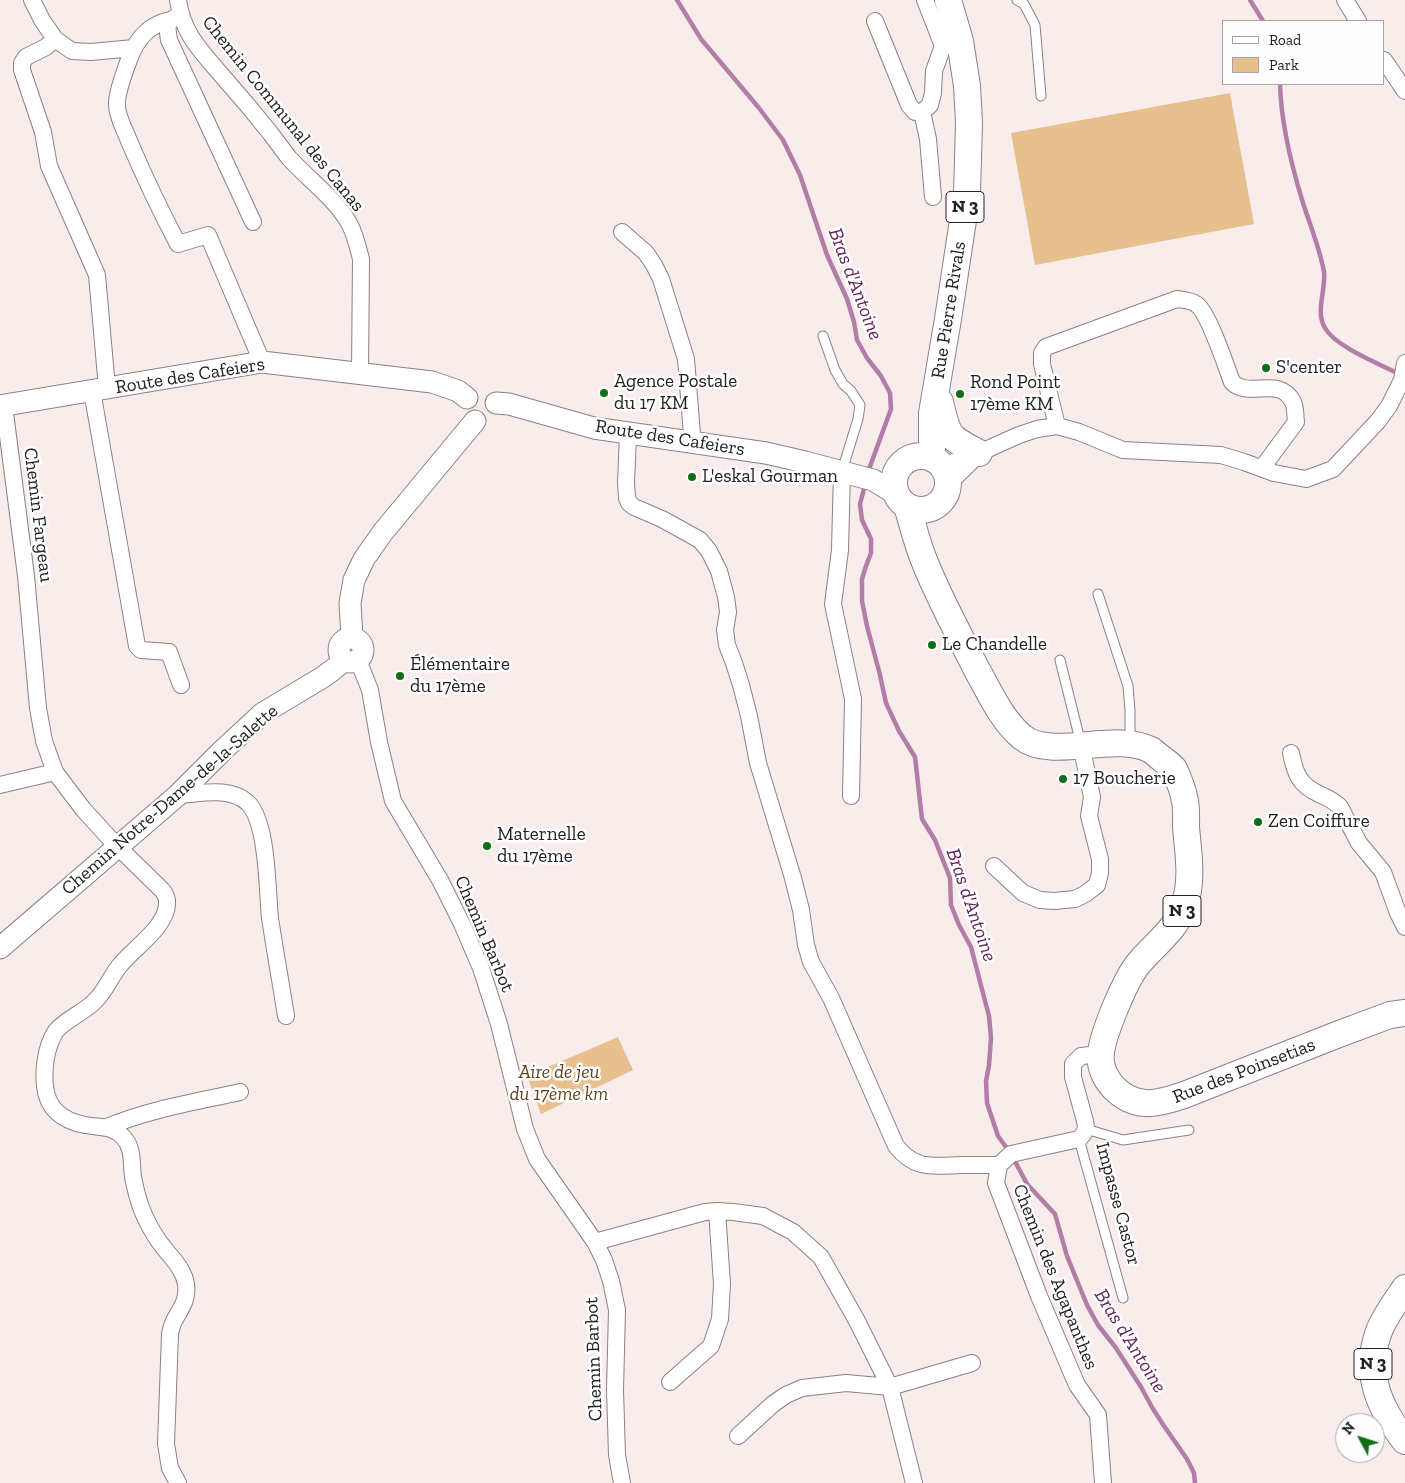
<!DOCTYPE html>
<meta charset="utf-8">
<style>
body{margin:0}
#map{position:relative;width:1405px;height:1483px;overflow:hidden;background:#f9edec;font-family:"Zilla Slab",serif}
canvas{display:block}
.legend{position:absolute;left:1222px;top:20px;width:162px;height:65px;box-sizing:border-box;background:#fefefe;border:1px solid #a7a5a5;margin:0;padding:6px 9px;list-style:none;font-size:15px;color:#242020}
.legend li{display:flex;align-items:center;gap:10px;height:25px}
.legend b{width:25px;border:1px solid #a7a5a5}
.north{position:absolute;left:1335px;top:1413px;width:50px;height:50px;box-sizing:border-box;background:#fefefe;border:1px solid #a7a5a5;border-radius:50%;rotate:310deg;font-size:14px;font-weight:700;line-height:20px;text-align:center;color:#242020}
.north::after{content:'';display:block;margin:auto;width:18px;height:22px;background:#106d18;clip-path:polygon(50% 0,100% 100%,50% 72%,0 100%)}
</style>
<div id="map">
<canvas width="1405" height="1483"></canvas>
<ul class="legend">
<li><b style="height:6px;background:#fff"></b>Road</li>
<li><b style="height:14px;background:#e8c090"></b>Park</li>
</ul>
<div class="north">N</div>
</div>
<script>
const context = document.querySelector('canvas').getContext('2d');
context.lineJoin = 'round';
function paint(path, color) { context.fillStyle = color; context.fill(path, 'evenodd'); }
function strokePath(path, color, width, dash) { context.strokeStyle = color; context.lineWidth = width; context.lineCap = dash ? 'butt' : 'round'; context.setLineDash(dash || []); context.stroke(path); }
function drawText(font, color, halo, rows, align = 'center') {
  context.font = font + ' "Zilla Slab",serif'; context.lineWidth = 5; context.setLineDash([]); context.textBaseline = 'middle'; context.strokeStyle = halo; context.fillStyle = color; for (const [text, x, y, turn = 0] of rows) {
    context.save(); context.translate(x, y); context.rotate((+turn || 0) * Math.PI / 180); context.textAlign = isNaN(turn) ? turn : align; if (halo) context.strokeText(text, 0, 0); context.fillText(text, 0, 0); context.restore();
  }
}
paint(new Path2D(`
 M 1230,93 L 1254,224 L 1035,265 L 1011,133 Z
 M 618,1037 L 633,1070 L 541,1114 L 527,1076 Z`), '#e8c090');
strokePath(new Path2D(`
 M 677,0 L 701,39 L 759,108 L 783,140 L 800,175 L 827,255 L 847,299 L 854,322 L 857,340 L 867,358 L 881,376 L 890,393 L 891,409 L 868,472
 M 1250,0 L 1263,21
 M 1280,84 C 1281,124 1291,164 1303,203 C 1310,225 1320,249 1324,272 C 1326,290 1315,312 1325,328 C 1335,346 1377,363 1395,372 L 1398,375
 M 865,485 L 860,504 L 862,520 L 871,539 L 871,553 L 866,566 L 862,579 L 862,601 L 867,626 L 880,675 L 886,703 L 899,731 L 915,757 L 922,819 L 935,840 L 950,878 L 951,905 L 959,925 L 971,947 L 984,997 L 989,1016 L 991,1038 L 989,1065 L 986,1081 L 987,1103 L 998,1136 L 1011,1154 L 1027,1184 L 1055,1214 L 1067,1256 L 1087,1305 L 1098,1325 L 1116,1348 L 1141,1387 L 1153,1409 L 1164,1426 L 1187,1459 L 1194,1473 L 1195,1483`), '#b27ea7', 4.5);
const service = new Path2D(`
 M 1017,0 L 1024,4 L 1035,25 L 1041,96
 M 823,336 L 835,370 L 843,384 L 851,391 L 860,405 L 858,419 L 842,471
 M 1098,594 L 1128,686 L 1130,710 L 1130,741
 M 1060,660 L 1081,744
 M 1086,1129 L 1123,1140 L 1189,1130
 M 1079,1139 L 1123,1298`);
const minor = new Path2D(`
 M 32,0 L 42,20 L 55,39 L 72,51 L 91,52 L 134,48
 M 178,0 C 183,35 202,52 224,78 C 240,96 256,115 271,134 C 277,142 283,150 289,158 C 309,180 334,197 349,223 C 355,234 358,247 361,259 L 360,373
 M 1345,0 L 1358,21
 M 179,15 C 165,23 167,26 169,40 L 253,222
 M 170,20 C 149,25 138,37 130,57 C 126,68 116,93 117,105 C 117,117 125,130 129,141 C 144,176 160,210 178,244 L 208,235 L 262,362
 M 875,21 L 909,105 L 915,112 L 922,112 L 930,105 L 933,93 L 934,71 L 943,46 L 925,0
 M 55,39 L 46,47 L 26,57 L 22,63 L 22,70 L 43,132 L 49,166 L 97,275 L 107,388
 M 1384,60 L 1405,91
 M 922,112 L 928,139 L 933,197
 M 622,232 L 646,253 L 654,265 L 661,279 L 686,359 L 692,435 L 691,442
 M 92,391 L 137,646 L 141,650 L 169,652 L 181,685
 M 4,405 L 26,576 L 38,708 L 44,741 L 55,772 L 83,809 L 113,842 L 163,891 C 165,894 167,898 167,901 C 169,925 135,947 121,964 C 111,975 106,991 95,1001 C 85,1012 64,1020 56,1031 C 46,1046 43,1069 45,1086 C 47,1109 63,1121 85,1125 C 100,1128 112,1125 123,1137 C 134,1148 131,1163 133,1177 C 135,1187 138,1200 142,1210 C 146,1220 152,1231 158,1240 C 168,1255 183,1266 186,1284 C 188,1299 182,1307 175,1319 C 172,1324 171,1329 170,1334 L 166,1444 L 170,1468 L 178,1483
 M 1057,426 L 1042,364 L 1042,353 L 1046,347 L 1177,299 C 1183,300 1191,300 1196,304 C 1208,311 1226,366 1232,382 C 1248,399 1280,375 1293,402 C 1296,408 1295,416 1296,422 L 1262,468
 M 628,434 L 626,483 L 627,498 L 629,503 L 634,507 L 662,519 L 700,540 L 709,551 L 719,571 L 726,597 L 728,612 L 725,630 L 727,645 L 734,663 L 741,685 L 749,716 L 758,763 L 793,878 L 801,910 L 806,945 L 811,962 L 831,998 L 896,1146 C 915,1170 932,1166 960,1165 C 973,1165 986,1165 999,1165
 M 942,466 L 979,453 L 1019,435 L 1037,429 L 1057,426 L 1079,432 L 1123,450 L 1221,455 L 1244,462 L 1274,473 L 1306,479 L 1333,469 L 1378,421 L 1389,406 L 1402,380 L 1405,363
 M 842,471 L 840,550 L 833,604 L 853,699 L 851,796
 M 948,484 L 976,457
 M 358,660 L 370,690 L 379,742 L 393,801 L 440,880 L 462,924 L 481,968 L 499,1024 L 525,1129 L 537,1159 L 595,1242 L 604,1260 L 611,1281 L 617,1310 L 615,1390 L 617,1455 L 622,1483
 M 1291,753 C 1295,773 1299,785 1319,794 C 1327,798 1334,800 1340,807 L 1359,843 L 1383,872 L 1398,913 L 1405,927
 M 0,785 L 55,772
 M 178,795 C 200,794 230,786 248,803 C 268,823 267,890 270,918 C 275,951 281,984 286,1016
 M 994,866 L 1023,893 L 1040,900 L 1054,901 L 1075,899 L 1085,894 L 1097,885 L 1100,873 L 1100,859 L 1089,816 L 1092,797 L 1081,745
 M 1100,1054 L 1081,1056 L 1073,1064 L 1073,1077 L 1085,1121 C 1087,1129 1085,1133 1079,1139 L 1011,1154 L 999,1165 L 996,1183 L 1039,1296 L 1077,1385 L 1098,1415 L 1103,1483
 M 107,1127 C 150,1109 195,1102 240,1092
 M 595,1242 L 705,1212 L 717,1211 L 733,1212 L 763,1216 L 793,1232 L 821,1257 L 857,1321 L 890,1387 L 914,1483
 M 670,1382 L 711,1346 L 720,1319 L 722,1284 L 717,1211
 M 738,1436 L 773,1404 L 786,1395 L 802,1388 L 846,1383 L 890,1387 L 972,1363`);
const tertiary = new Path2D(`
 M 496,403 L 509,404 L 594,428 L 766,453 L 805,462 L 873,480 L 896,494
 M 0,406 L 262,362 L 432,382 L 458,391 L 467,398
 M 352,637 L 350,603 L 354,580 L 364,559 L 383,532 L 475,421
 M339 650a12 12 0 1 1 24 0a12 12 0 1 1-24 0Z
 M 0,948 L 178,795 L 222,751 L 263,713 L 323,677 L 334,669 L 344,660`);
const primary = new Path2D(`
 M 940,402 C 948,437 948,437 979,453
 M894 483a27 27 0 1 1 54 0a27 27 0 1 1-54 0Z
 M 932,458 L 932,413 L 948,319 L 967,194 L 969,122 L 967,86 L 960,41 L 948,0
 M 907,506 C 912,522 916,539 922,555 C 937,595 958,632 977,670 C 990,693 1001,719 1022,737 C 1052,761 1114,731 1151,750 C 1154,752 1158,756 1161,758 C 1165,761 1171,765 1174,769 C 1177,775 1183,790 1184,797 C 1187,806 1186,817 1186,827 C 1188,851 1193,879 1185,903 C 1178,928 1155,944 1139,963 C 1126,978 1103,1033 1101,1053 C 1099,1065 1105,1079 1114,1088 C 1136,1110 1158,1104 1184,1095 L 1339,1034 L 1390,1015 L 1405,1013
 M 1405,1288 C 1396,1302 1383,1318 1378,1334 C 1364,1375 1380,1409 1405,1441`);
strokePath(service, '#8b8180', 11);
strokePath(minor, '#8b8180', 18);
strokePath(tertiary, '#8b8180', 23);
strokePath(primary, '#8b8180', 28);
strokePath(service, '#fff', 9);
strokePath(minor, '#fff', 16);
strokePath(tertiary, '#fff', 21);
strokePath(primary, '#fff', 26);
for (const [x, y, r, color] of [
 [1266,368,5,"#106d18"],
 [604,393,5,"#106d18"],
 [960,394,5,"#106d18"],
 [692,477,5,"#106d18"],
 [932,645,5,"#106d18"],
 [400,676,5,"#106d18"],
 [1063,779,5,"#106d18"],
 [1258,822,5,"#106d18"],
 [487,846,5,"#106d18"]
]) { const dot = new Path2D(); dot.arc(x, y, r, 0, 2 * Math.PI); context.fillStyle = color; context.fill(dot); strokePath(dot, '#fefefe', 2); }
for (const [x, y, w] of [
 [965,207,38],
 [1182,911,38],
 [1373,1364,38]
]) { const box = new Path2D(); box.roundRect(x - w / 2, y - 15.5, w, 31, 4); context.fillStyle = '#fefefe'; context.fill(box); strokePath(box, '#242020', 1); }
drawText('bold 18px', '#242020', null, [
 ["N 3",965,207],
 ["N 3",1182,911],
 ["N 3",1373,1364]
]);
drawText('19px', '#242020', '#fefefe', [
 ["Chemin Communal des Canas",283,114,51],
 ["Rue Pierre Rivals",949,310,-81],
 ["Route des Cafeiers",190,376,-9],
 ["Route des Cafeiers",670,438,9],
 ["Chemin Fargeau",38,515,83],
 ["Chemin Notre-Dame-de-la-Salette",170,800,-41],
 ["Chemin Barbot",484,934,67],
 ["Rue des Poinsetias",1244,1071,-21],
 ["Impasse Castor",1118,1204,75],
 ["Chemin des Agapanthes",1055,1277,68],
 ["Chemin Barbot",594,1359,-92]
]);
drawText('19px', '#242020', '#fefefe', [
 ["S'center",1276,368],
 ["Agence Postale",614,382],
 ["du 17 KM",614,404],
 ["Rond Point",970,383],
 ["17ème KM",970,405],
 ["L'eskal Gourman",702,477],
 ["Le Chandelle",942,645],
 ["Élémentaire",410,665],
 ["du 17ème",410,687],
 ["17 Boucherie",1073,779],
 ["Zen Coiffure",1268,822],
 ["Maternelle",497,835],
 ["du 17ème",497,857]
], 'left');
drawText('italic 19px', '#5e4119', '#fefefe', [
 ["Aire de jeu",559,1073],
 ["du 17ème km",559,1095]
]);
drawText('italic 20px', '#612257', '#fefefe', [
 ["Bras d'Antoine",855,284,69],
 ["Bras d'Antoine",971,905,71],
 ["Bras d'Antoine",1130,1341,58]
]);
</script>
